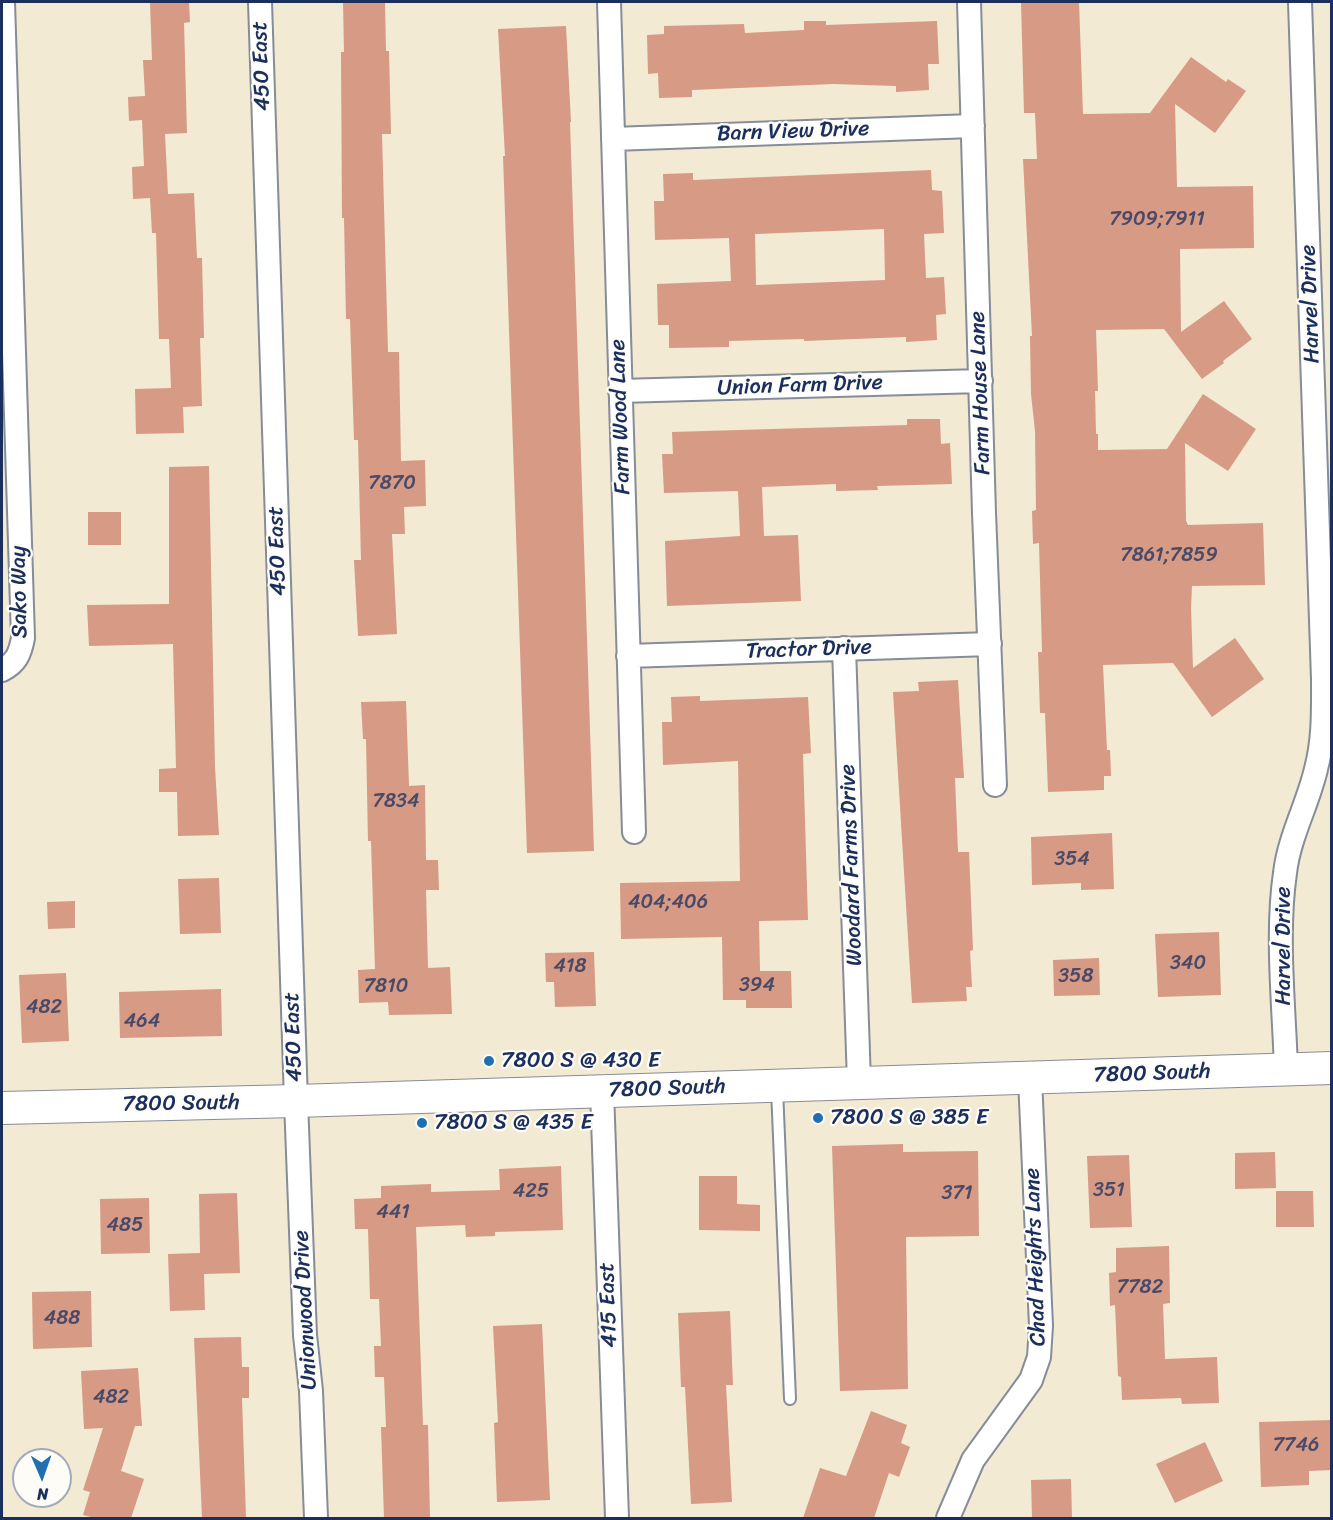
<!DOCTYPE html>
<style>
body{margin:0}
#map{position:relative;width:1333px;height:1520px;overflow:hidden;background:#f2ead3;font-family:Sriracha,sans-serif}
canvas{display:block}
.frame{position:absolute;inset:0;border:3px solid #1b2f5e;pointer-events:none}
.north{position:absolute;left:12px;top:1448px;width:60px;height:60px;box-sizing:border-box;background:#fdfcf7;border:2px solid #a3aaba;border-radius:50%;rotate:178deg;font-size:16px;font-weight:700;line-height:24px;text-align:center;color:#1b2f5e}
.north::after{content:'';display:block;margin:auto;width:21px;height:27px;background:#1f6fb2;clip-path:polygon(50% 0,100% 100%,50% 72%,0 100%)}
</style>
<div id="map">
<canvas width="1333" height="1520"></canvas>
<div class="frame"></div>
<div class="north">N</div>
</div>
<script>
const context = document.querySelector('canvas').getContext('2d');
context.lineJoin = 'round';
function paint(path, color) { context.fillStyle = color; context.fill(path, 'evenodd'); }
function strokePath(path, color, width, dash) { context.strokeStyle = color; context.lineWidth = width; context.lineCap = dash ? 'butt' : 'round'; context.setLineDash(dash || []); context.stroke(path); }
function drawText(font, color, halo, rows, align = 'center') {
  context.font = font + ' Sriracha,sans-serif'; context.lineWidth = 4.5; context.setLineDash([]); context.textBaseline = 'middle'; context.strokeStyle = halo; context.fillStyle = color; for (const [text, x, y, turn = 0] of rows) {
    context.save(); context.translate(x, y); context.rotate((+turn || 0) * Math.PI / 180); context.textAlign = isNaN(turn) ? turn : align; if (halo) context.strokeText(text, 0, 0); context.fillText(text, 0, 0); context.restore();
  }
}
paint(new Path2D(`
 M 150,2 L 189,2 L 190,22 L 184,23 L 187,133 L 165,134 L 168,194 L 194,193 L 197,258 L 202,258 L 204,338 L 200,338 L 202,406 L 183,407 L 184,433 L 136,434 L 135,389 L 171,388 L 169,339 L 159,339 L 156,233 L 152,233 L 150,198 L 133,199 L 132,167 L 144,166 L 142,120 L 129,121 L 128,97 L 145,96 L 143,60 L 152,60 Z
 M 343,2 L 385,2 L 386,51 L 389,51 L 391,134 L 382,134 L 388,352 L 399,352 L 401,461 L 425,460 L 426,506 L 404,507 L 405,534 L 392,534 L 397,634 L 358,636 L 354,560 L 361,560 L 358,440 L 354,440 L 350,319 L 346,319 L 344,218 L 342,218 L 341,52 L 344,52 Z
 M 1021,2 L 1079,2 L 1083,114 L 1150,113 L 1191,57 L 1226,82 L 1228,79 L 1246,91 L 1215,133 L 1175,104 L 1177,187 L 1253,186 L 1254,248 L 1180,249 L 1181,332 L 1224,301 L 1252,339 L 1223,361 L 1224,363 L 1202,379 L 1164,329 L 1096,330 L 1098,391 L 1095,391 L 1096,434 L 1098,434 L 1098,450 L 1167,449 L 1203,394 L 1256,429 L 1228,471 L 1185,443 L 1186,521 L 1188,525 L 1263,523 L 1265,585 L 1192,586 L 1191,608 L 1193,668 L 1235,638 L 1264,679 L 1212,717 L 1173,663 L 1103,665 L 1107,750 L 1110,750 L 1111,776 L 1104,776 L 1104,790 L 1048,792 L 1045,713 L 1040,713 L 1038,652 L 1042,652 L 1039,543 L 1033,544 L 1032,511 L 1036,510 L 1035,431 L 1031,394 L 1030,336 L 1032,336 L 1023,159 L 1037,159 L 1035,113 L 1024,113 Z
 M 804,21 L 826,21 L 826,25 L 937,21 L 939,64 L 928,64 L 929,90 L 896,92 L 896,86 L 833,84 L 692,90 L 692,97 L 659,98 L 658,73 L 648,74 L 647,35 L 664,34 L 664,26 L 744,24 L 745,33 L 804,30 Z
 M 566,26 L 571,122 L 570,122 L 594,851 L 527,853 L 503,156 L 505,156 L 498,29 Z
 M 931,170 L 932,190 L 942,191 L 944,233 L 924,234 L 926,278 L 944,277 L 946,314 L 936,315 L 937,340 L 906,342 L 906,337 L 804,341 L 804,339 L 729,341 L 729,347 L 669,348 L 669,325 L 658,325 L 657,284 L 731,281 L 729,238 L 655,240 L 654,201 L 664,201 L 663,174 L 693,173 L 693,180 ZM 884,229 L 885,280 L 756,285 L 755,234 Z
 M 907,419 L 940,419 L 941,444 L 950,443 L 952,484 L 877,486 L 878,490 L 836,491 L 836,484 L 762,487 L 764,536 L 798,535 L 801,601 L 667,606 L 665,541 L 740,536 L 738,491 L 664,493 L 662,454 L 673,454 L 672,432 L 907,425 Z
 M 209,466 L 215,767 L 219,835 L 178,836 L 177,792 L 159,792 L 159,769 L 176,768 L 173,644 L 89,646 L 87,605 L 169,604 L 169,467 Z
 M 88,512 L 121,512 L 121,545 L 88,545 Z
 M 958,680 L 964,778 L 955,778 L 958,852 L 969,852 L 973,950 L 970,951 L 972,987 L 966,987 L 967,1001 L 912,1003 L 893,692 L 919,691 L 918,682 Z
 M 700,696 L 700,701 L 808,697 L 811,753 L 803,754 L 808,920 L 759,921 L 760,971 L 791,971 L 792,1008 L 746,1008 L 746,1000 L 723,1000 L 722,937 L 621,939 L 620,883 L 740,881 L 738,761 L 663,765 L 662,722 L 672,722 L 671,697 Z
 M 406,701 L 409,786 L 425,785 L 426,860 L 438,860 L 439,890 L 426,890 L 428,968 L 450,967 L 452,1014 L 389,1015 L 388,1002 L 359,1003 L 358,970 L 375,969 L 371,841 L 368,841 L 366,739 L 363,739 L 361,702 Z
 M 1112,833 L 1114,889 L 1081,890 L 1081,883 L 1032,885 L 1031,837 Z
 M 219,878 L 221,933 L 180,934 L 178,879 Z
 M 75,901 L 75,928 L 48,929 L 47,902 Z
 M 1219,932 L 1221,995 L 1158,997 L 1155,934 Z
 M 594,952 L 596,1006 L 555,1007 L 554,982 L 546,982 L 545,953 Z
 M 1099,958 L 1100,995 L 1054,996 L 1053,960 Z
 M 66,973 L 69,1041 L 22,1043 L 19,975 Z
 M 221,989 L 222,1036 L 120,1038 L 119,992 Z
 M 903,1144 L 903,1152 L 978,1151 L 979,1236 L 906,1237 L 908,1389 L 840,1391 L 832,1146 Z
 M 1275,1152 L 1276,1188 L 1235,1189 L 1235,1153 Z
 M 1129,1155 L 1132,1227 L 1090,1228 L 1087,1156 Z
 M 561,1166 L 563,1230 L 495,1232 L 495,1236 L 466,1237 L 465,1225 L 416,1227 L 423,1425 L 428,1425 L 430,1518 L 384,1518 L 381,1427 L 386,1427 L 384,1377 L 375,1377 L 374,1346 L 381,1346 L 379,1299 L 370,1299 L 368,1229 L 355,1229 L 354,1199 L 381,1198 L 381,1186 L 431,1184 L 431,1192 L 500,1190 L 499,1169 Z
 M 699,1176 L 737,1176 L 737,1204 L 760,1205 L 760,1231 L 699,1230 Z
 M 1276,1191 L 1313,1191 L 1314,1227 L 1276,1227 Z
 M 237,1193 L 240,1273 L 204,1274 L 205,1310 L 170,1311 L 168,1254 L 200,1253 L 199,1194 Z
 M 149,1198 L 150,1253 L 101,1254 L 100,1199 Z
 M 1169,1246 L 1170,1303 L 1163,1304 L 1165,1359 L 1217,1357 L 1219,1403 L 1182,1404 L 1181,1398 L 1122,1400 L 1121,1377 L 1118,1376 L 1115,1305 L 1110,1306 L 1109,1273 L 1116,1272 L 1116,1248 Z
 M 91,1291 L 92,1347 L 33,1349 L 32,1292 Z
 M 730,1311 L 733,1385 L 726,1385 L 732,1502 L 691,1504 L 685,1387 L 681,1387 L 678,1313 Z
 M 542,1324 L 550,1500 L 497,1502 L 494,1423 L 498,1422 L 493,1326 Z
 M 241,1337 L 242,1367 L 249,1367 L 249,1398 L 242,1398 L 246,1518 L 202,1518 L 194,1338 Z
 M 138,1368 L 142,1426 L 135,1426 L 121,1471 L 144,1479 L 131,1518 L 95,1518 L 83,1515 L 90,1492 L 83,1490 L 103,1428 L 84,1429 L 81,1371 Z
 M 871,1411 L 907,1425 L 901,1443 L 910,1447 L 899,1477 L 889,1473 L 874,1518 L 803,1518 L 820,1468 L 846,1476 Z
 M 1332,1420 L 1332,1470 L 1309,1471 L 1309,1485 L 1261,1487 L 1259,1422 Z
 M 1205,1442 L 1223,1481 L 1175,1503 L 1156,1464 Z
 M 1071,1479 L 1072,1518 L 1032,1518 L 1031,1480 Z`), '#d69a85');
const lane = new Path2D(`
 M 777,1089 L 790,1399`);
const street = new Path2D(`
 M 260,2 L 296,1101 L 305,1335 L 311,1391 L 316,1518
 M 609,2 L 634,832
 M 969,2 L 984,513 L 995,785
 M 613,139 L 973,126
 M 620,391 L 981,381
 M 844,648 L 859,1082
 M 628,656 L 990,644
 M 2,670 C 16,663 20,654 23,638 L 3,2
 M 1286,1069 C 1284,1007 1276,934 1285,873 C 1289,837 1308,804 1316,769 C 1324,739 1323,709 1323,679 L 1300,2
 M 602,1091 L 617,1518
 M 948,1518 L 973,1460 L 1031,1380 L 1039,1357 L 1041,1326 L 1030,1078`);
const secondary = new Path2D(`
 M 2,1108 L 296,1101 L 1332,1068`);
strokePath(lane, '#868c98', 14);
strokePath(street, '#868c98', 26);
strokePath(secondary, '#868c98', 34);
strokePath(lane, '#fff', 10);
strokePath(street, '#fff', 22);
strokePath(secondary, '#fff', 32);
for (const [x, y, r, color] of [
 [489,1061,6,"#1f6fb2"],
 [818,1118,6,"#1f6fb2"],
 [422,1123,6,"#1f6fb2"]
]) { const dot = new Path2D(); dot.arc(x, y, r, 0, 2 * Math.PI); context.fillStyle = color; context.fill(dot); strokePath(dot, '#fdfcf7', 2); }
drawText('20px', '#4a4a68', null, [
 ["7909;7911",1157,220],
 ["7870",392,484],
 ["7861;7859",1169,556],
 ["7834",396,802],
 ["354",1072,860],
 ["404;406",668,903],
 ["340",1188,964],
 ["418",570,967],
 ["358",1076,977],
 ["394",757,986],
 ["7810",386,987],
 ["482",44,1008],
 ["464",142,1022],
 ["351",1109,1191],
 ["425",531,1192],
 ["371",957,1194],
 ["441",393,1213],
 ["485",125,1226],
 ["7782",1140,1288],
 ["488",62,1319],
 ["482",111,1398],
 ["7746",1296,1446]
]);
drawText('22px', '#1b2f5e', '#fdfcf7', [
 ["450 East",262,66,-92],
 ["Barn View Drive",793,132,-2],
 ["Harvel Drive",1311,304,-92],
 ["Union Farm Drive",800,386,-2],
 ["Farm House Lane",981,393,-92],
 ["Farm Wood Lane",621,417,-92],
 ["450 East",278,551,-92],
 ["Sako Way",20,592,-91],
 ["Tractor Drive",809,650,-2],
 ["Woodard Farms Drive",852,865,-92],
 ["Harvel Drive",1284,946,-90],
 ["450 East",294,1037,-92],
 ["7800 South",1152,1074,-2],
 ["7800 South",667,1089,-2],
 ["7800 South",181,1104,-1],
 ["Chad Heights Lane",1036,1257,-92],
 ["415 East",609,1305,-92],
 ["Unionwood Drive",306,1310,-93]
]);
drawText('22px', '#1b2f5e', '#fdfcf7', [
 ["7800 S @ 430 E",501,1061],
 ["7800 S @ 385 E",830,1118],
 ["7800 S @ 435 E",434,1123]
], 'left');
</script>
